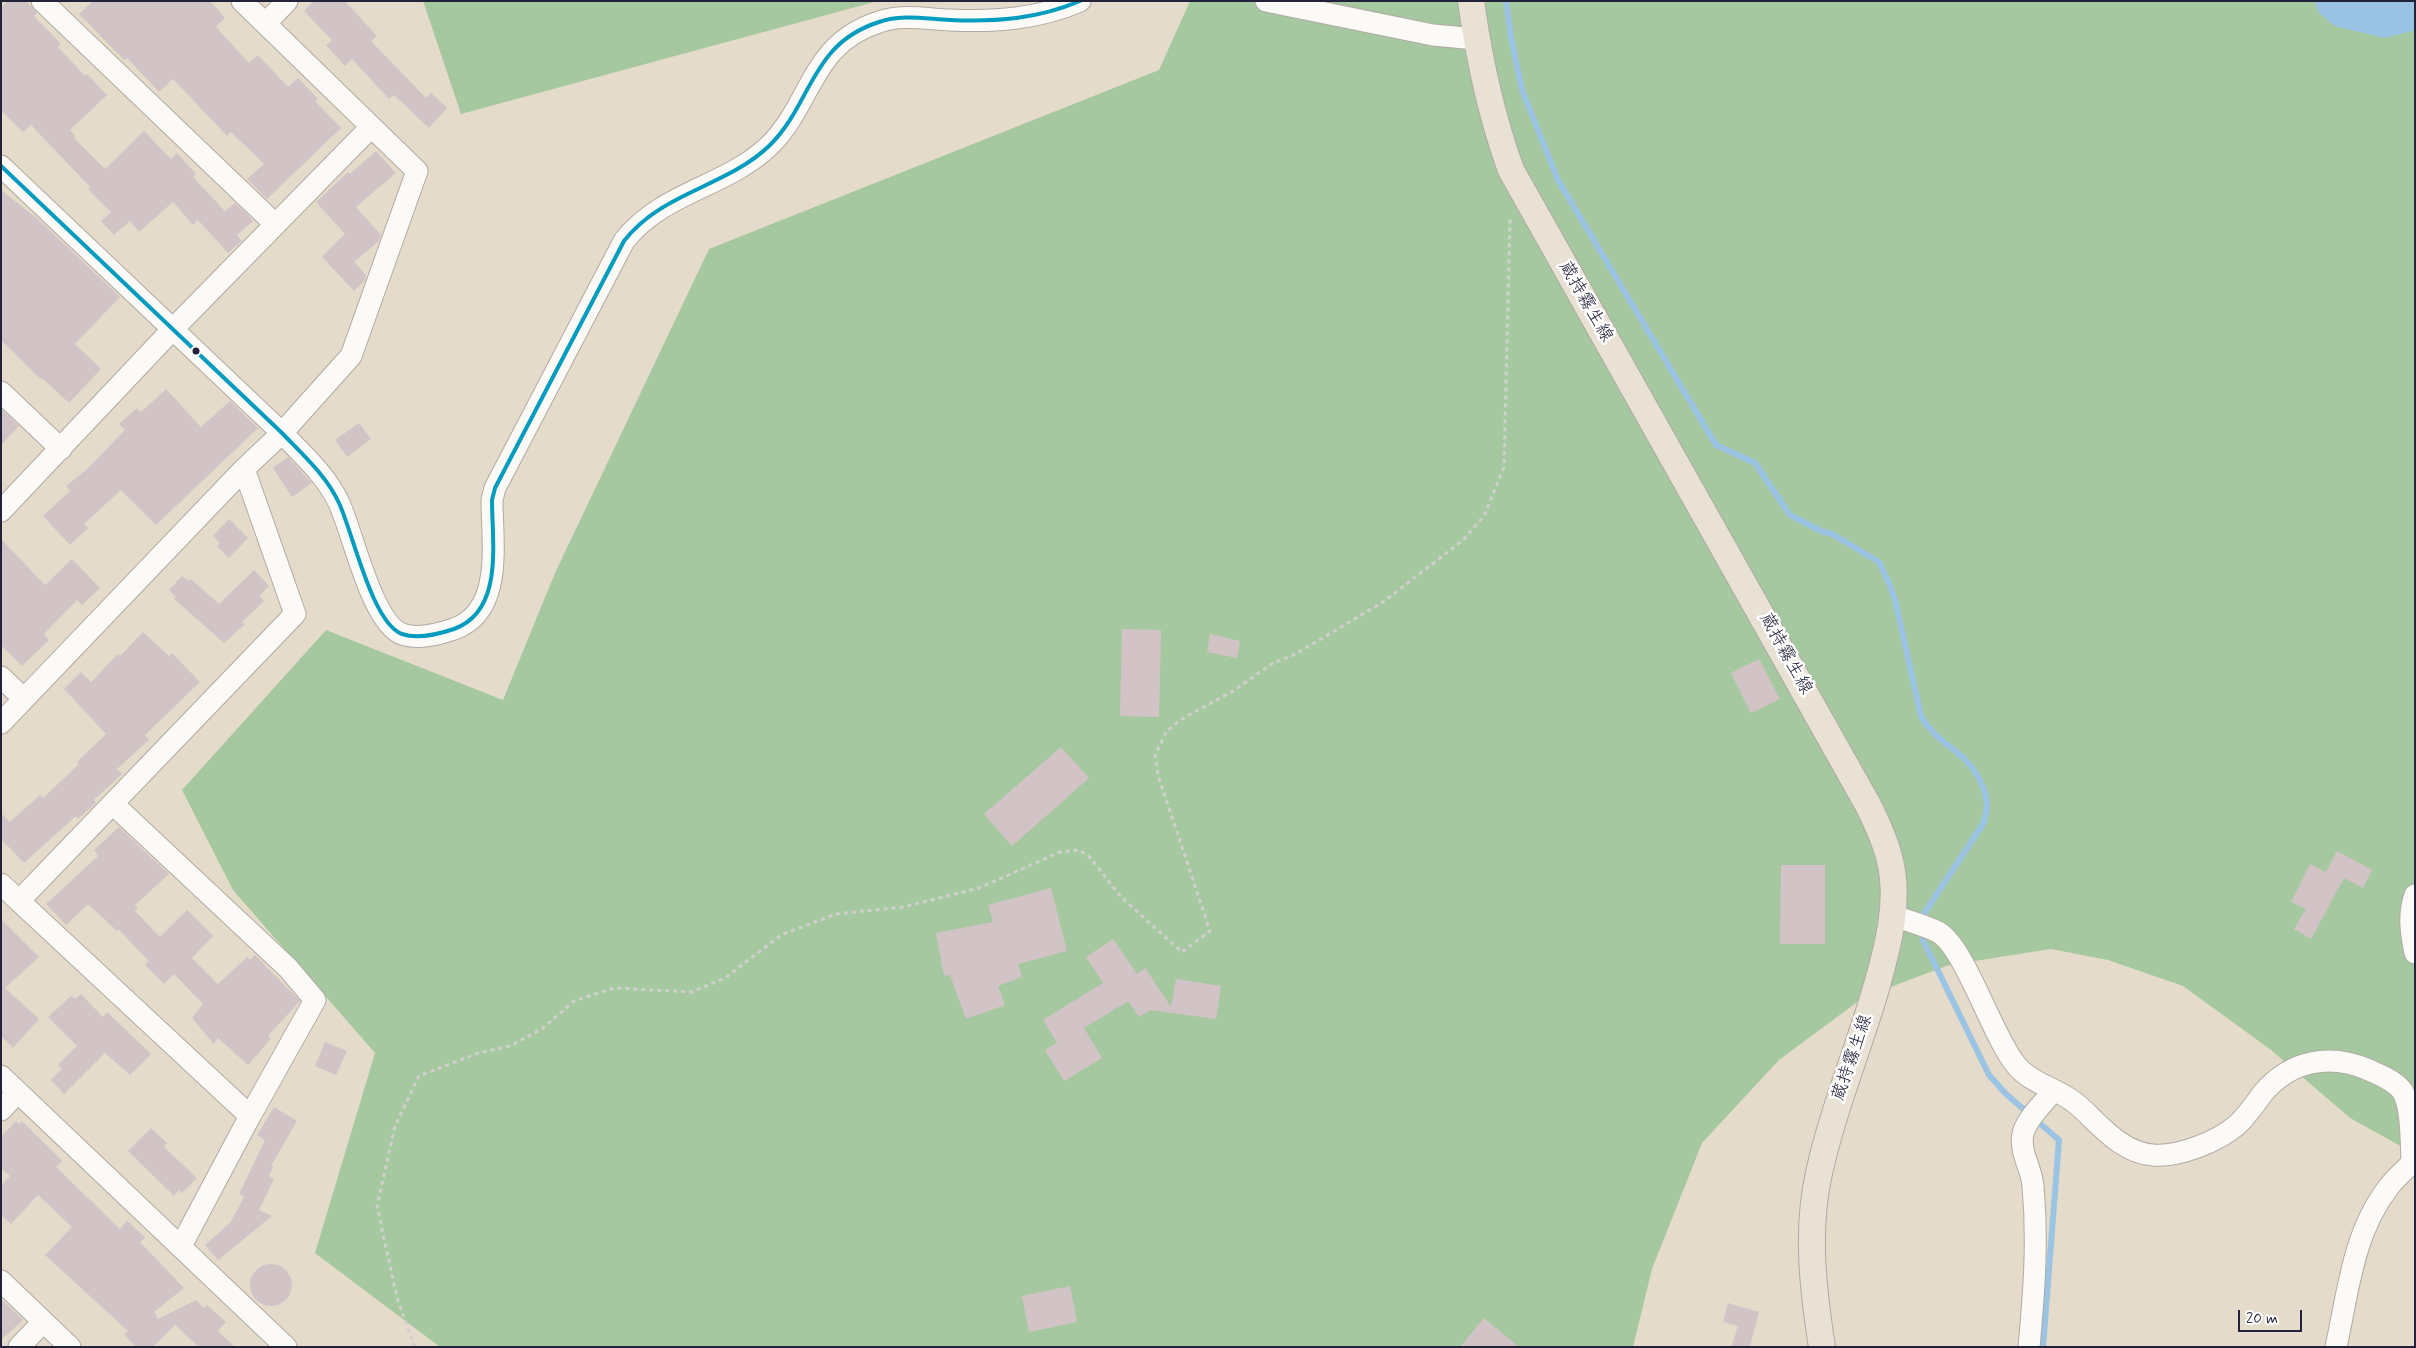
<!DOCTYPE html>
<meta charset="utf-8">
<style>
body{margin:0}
#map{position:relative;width:2416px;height:1348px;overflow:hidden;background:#e5dbca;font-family:Mynerve,sans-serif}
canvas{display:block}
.frame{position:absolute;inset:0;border:2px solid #22223b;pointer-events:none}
.scale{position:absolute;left:2238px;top:1310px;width:64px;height:22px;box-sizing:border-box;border:2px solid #22223b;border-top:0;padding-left:6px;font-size:15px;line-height:18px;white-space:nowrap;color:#22223b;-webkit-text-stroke:4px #fff;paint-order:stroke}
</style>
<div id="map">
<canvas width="2416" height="1348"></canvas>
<div class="frame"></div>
<div class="scale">20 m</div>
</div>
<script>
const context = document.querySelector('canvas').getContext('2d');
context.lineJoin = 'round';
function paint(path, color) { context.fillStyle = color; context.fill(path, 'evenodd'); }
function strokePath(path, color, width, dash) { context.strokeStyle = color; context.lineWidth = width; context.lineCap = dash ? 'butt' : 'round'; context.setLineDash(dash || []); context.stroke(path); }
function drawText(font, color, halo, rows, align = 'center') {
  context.font = font + ' Mynerve,"Klee One",sans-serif'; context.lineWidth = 5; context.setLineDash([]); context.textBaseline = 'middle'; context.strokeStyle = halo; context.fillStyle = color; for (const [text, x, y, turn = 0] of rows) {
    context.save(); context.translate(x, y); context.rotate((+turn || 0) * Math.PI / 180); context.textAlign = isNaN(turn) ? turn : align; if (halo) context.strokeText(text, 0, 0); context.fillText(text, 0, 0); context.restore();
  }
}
paint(new Path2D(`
 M 423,1 L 878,1 L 461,114 Z
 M 1190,1 L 2415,1 L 2415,1154 L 2350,1118 L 2271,1050 L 2183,986 L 2108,960 L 2051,949 L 1949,965 L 1864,997 L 1779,1060 L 1702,1143 L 1652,1269 L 1633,1347 L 440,1347 L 315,1253 L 375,1053 L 233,890 L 182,790 L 326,630 L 503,700 L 555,573 L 709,249 L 1159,70 Z`), '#a6c8a0');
strokePath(new Path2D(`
 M 1506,1 L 1511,38 L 1522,90 L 1558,180 L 1716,445 L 1755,463 L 1790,515 L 1821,531 L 1832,534 L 1879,562 L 1889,583 L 1895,600 L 1921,716 C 1938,747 1968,749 1983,787 C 1988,801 1988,811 1983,824 L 1921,918 L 1923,940 L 1989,1075 L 2006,1094 L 2059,1140 L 2043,1347`), '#9bc3e3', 6);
strokePath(new Path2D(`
 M 2335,1 L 2344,5 L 2343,8 L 2385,18 L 2415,10`), '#9bc3e3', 39);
paint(new Path2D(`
 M 8,1 L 26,1 L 37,13 L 34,16 L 61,44 L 58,47 L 85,76 L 87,74 L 107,95 L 70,130 L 75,136 L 74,138 L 105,169 L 144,131 L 171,159 L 177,153 L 196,174 L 193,177 L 225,211 L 235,203 L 249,216 L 253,221 L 237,235 L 242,241 L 228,253 L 198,220 L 193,225 L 173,202 L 139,232 L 130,221 L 114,235 L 101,221 L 111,212 L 88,189 L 90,187 L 31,125 L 23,132 L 1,110 L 1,8 Z
 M 93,1 L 210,1 L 225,18 L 216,27 L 249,63 L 258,55 L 288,87 L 298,78 L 318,99 L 315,101 L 341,128 L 267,199 L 247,179 L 264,164 L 231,132 L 227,136 L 173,79 L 159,92 L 127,58 L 124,60 L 79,14 Z
 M 314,1 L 345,1 L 377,36 L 371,41 L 426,98 L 431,93 L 447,108 L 429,128 L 394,95 L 389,99 L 352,59 L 345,66 L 326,45 L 332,40 L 304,11 Z
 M 376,151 L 396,173 L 356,207 L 381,235 L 379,241 L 354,262 L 366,275 L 365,280 L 354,291 L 322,257 L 345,234 L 316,202 L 348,172 L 350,174 Z
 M 1,190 L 39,220 L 120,297 L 75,344 L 101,369 L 69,403 L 42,378 L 40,379 L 1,340 Z
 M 166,389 L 201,427 L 230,401 L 258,428 L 156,525 L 121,490 L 84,524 L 88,528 L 70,545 L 43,516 L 70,491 L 66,486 L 85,471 L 125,430 L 119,424 L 137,408 L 141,412 Z
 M 1,409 L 19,426 L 1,445 Z
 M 359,423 L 371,439 L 347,457 L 335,440 Z
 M 288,457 L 312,483 L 292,497 L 273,468 Z
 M 229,519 L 248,538 L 229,558 L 217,546 L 220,543 L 213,536 Z
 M 1,539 L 45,585 L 72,559 L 100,588 L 82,605 L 77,600 L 44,634 L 49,640 L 22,666 L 1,645 Z
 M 254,570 L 269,586 L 259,596 L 264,601 L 242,622 L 245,624 L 224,643 L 174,599 L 176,597 L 169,590 L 182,576 L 189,581 L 191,579 L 219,604 Z
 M 1122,629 L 1161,630 L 1159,717 L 1120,716 Z
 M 143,632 L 169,656 L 172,653 L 200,682 L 145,735 L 149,740 L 117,769 L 122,774 L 94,800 L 96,803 L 78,819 L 76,816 L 24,863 L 1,839 L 1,813 L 10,822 L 40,795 L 43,798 L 79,764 L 77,762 L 106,734 L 64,689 L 81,672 L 91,682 L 118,654 L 120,656 Z
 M 1210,634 L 1240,641 L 1237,658 L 1207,652 Z
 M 1759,659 L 1780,699 L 1751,713 L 1731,673 Z
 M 1061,747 L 1089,778 L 1012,846 L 984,814 Z
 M 119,827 L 169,874 L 135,905 L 138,908 L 135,911 L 160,937 L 187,910 L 213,936 L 192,958 L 218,984 L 247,957 L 250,960 L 255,955 L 300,1001 L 268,1036 L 271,1039 L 248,1065 L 218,1038 L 214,1044 L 192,1018 L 203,1004 L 174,974 L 164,984 L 145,965 L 149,961 L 118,929 L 117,931 L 88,904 L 66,925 L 46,904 L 98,856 L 94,850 Z
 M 2337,851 L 2372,870 L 2363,888 L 2344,878 L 2311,939 L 2294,929 L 2306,909 L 2291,902 L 2310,864 L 2326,872 Z
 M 1781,865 L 1825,865 L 1825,944 L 1780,944 Z
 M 1051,888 L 1067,951 L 1018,964 L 1022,977 L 998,986 L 1005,1005 L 966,1019 L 950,975 L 944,976 L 936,933 L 993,922 L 988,905 Z
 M 1,919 L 39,957 L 5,988 L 39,1019 L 13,1048 L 1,1036 Z
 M 1113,939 L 1137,974 L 1145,968 L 1171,1007 L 1176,979 L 1221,986 L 1216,1019 L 1150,1010 L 1139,1017 L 1128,1001 L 1084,1028 L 1102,1058 L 1064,1081 L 1045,1050 L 1057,1043 L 1043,1020 L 1103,983 L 1086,957 Z
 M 81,994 L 103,1017 L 107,1012 L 151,1054 L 130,1075 L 105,1053 L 64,1094 L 51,1080 L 62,1069 L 58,1065 L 77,1046 L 48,1017 L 71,996 L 75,999 Z
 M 325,1042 L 347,1051 L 336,1075 L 315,1066 Z
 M 274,1107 L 297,1121 L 271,1166 L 273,1167 L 269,1176 L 274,1179 L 259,1210 L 272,1216 L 218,1260 L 205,1245 L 230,1223 L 244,1197 L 239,1194 L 265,1140 L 257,1135 Z
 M 16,1121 L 19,1124 L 22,1121 L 62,1161 L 56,1167 L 120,1229 L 127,1221 L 145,1237 L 140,1242 L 184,1288 L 154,1312 L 158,1319 L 196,1300 L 204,1308 L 207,1305 L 226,1322 L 218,1331 L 235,1347 L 199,1347 L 175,1325 L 153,1347 L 136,1347 L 124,1335 L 128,1331 L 45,1255 L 72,1227 L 38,1195 L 11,1224 L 1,1215 L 1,1186 L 10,1176 L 1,1168 L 1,1137 Z
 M 151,1128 L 167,1143 L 164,1147 L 197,1178 L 182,1193 L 179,1190 L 174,1196 L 128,1151 Z
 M250 1285a21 21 0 1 1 42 0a21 21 0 1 1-42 0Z
 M 1070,1286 L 1077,1322 L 1029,1332 L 1022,1296 Z
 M 1,1299 L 23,1320 L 1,1340 Z
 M 1728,1303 L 1759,1312 L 1750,1347 L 1731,1347 L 1738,1326 L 1723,1322 Z
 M 1484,1318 L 1519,1347 L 1460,1347 Z`), '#d2c4c6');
const minor = new Path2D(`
 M 42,1 L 275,224
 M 1266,1 L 1433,35 L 1476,39
 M 266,23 L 287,1
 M 1,166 L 282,433 C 303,455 326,475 339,503 C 353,533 372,623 402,634 C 418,640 439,634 454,629 C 504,611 492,543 492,500 L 495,488 L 624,241 C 662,192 726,187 769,146 C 813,103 810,44 879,22 C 902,14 926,19 950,20 C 996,22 1038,19 1080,1
 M 1,392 L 61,449
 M 1,511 L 172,330 L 371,127
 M 1,677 L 24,699
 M 1,723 L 244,469 L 282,433 L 351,356 L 417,171 L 242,1
 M 113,804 L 288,968 L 315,1000 L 250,1116 L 181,1246
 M 1,884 L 19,901 L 295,614 L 244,469
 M 2415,895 C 2408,915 2411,933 2415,953
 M 19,901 L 250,1116
 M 1892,915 C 1907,921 1924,925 1938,932 C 1965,947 1992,1036 2016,1065 C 2032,1085 2061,1089 2079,1106 C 2100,1125 2122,1153 2153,1155 C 2179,1157 2217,1142 2237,1125 C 2247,1116 2255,1104 2263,1093 C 2291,1060 2330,1053 2369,1070 C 2380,1075 2396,1081 2403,1092 C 2412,1109 2411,1144 2412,1163 C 2404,1171 2394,1179 2388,1188 C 2353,1233 2348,1293 2336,1347
 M 1,1076 L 286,1347
 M 1,1110 L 18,1092
 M 1,1281 L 70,1347
 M 19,1347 L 43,1322
 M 2029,1347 C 2034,1292 2038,1242 2033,1186 C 2032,1169 2019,1152 2023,1134 C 2026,1119 2044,1103 2053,1091`);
const major = new Path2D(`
 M 1471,1 C 1479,59 1491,115 1511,170 L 1868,805 C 1877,823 1886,842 1890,861 C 1900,901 1888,946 1877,985 C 1859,1048 1833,1109 1819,1173 C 1806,1230 1813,1290 1822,1347`);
strokePath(minor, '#b0aaa2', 23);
strokePath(major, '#b0aaa2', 28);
strokePath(new Path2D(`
 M 415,1347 L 397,1298 L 377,1206 L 395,1126 L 419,1076 L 478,1053 L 510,1046 L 542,1029 L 574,1001 L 614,988 L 692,992 L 725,978 L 781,935 L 836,914 L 903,907 L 979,888 L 1060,852 L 1078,850 L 1088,855 L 1121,897 L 1182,952 L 1210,931 L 1158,775 L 1155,755 L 1167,731 L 1180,720 L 1233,691 L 1273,663 L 1294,655 L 1383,602 L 1462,541 L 1484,516 L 1504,467 L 1510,218`), '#d1cfcd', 3, [4, 4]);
strokePath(minor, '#fbfaf7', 21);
strokePath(major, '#eae1d5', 26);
strokePath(new Path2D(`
 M 1,166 L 282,433 C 303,455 326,475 339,503 C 353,533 372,623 402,634 C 418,640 439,634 454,629 C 504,611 492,543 492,500 L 495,488 L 624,241 C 662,192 726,187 769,146 C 813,103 810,44 879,22 C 902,14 926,19 950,20 C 996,22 1038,19 1080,1`), '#039cbf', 4);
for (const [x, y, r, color] of [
 [196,351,4.5,"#22223b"]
]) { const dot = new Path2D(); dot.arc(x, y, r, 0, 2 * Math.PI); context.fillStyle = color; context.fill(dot); strokePath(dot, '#fff', 2); }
drawText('18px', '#22223b', '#fff', [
 ["蔵持霧生線",1585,302,60],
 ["蔵持霧生線",1785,654,61],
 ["蔵持霧生線",1853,1058,-71]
]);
</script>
